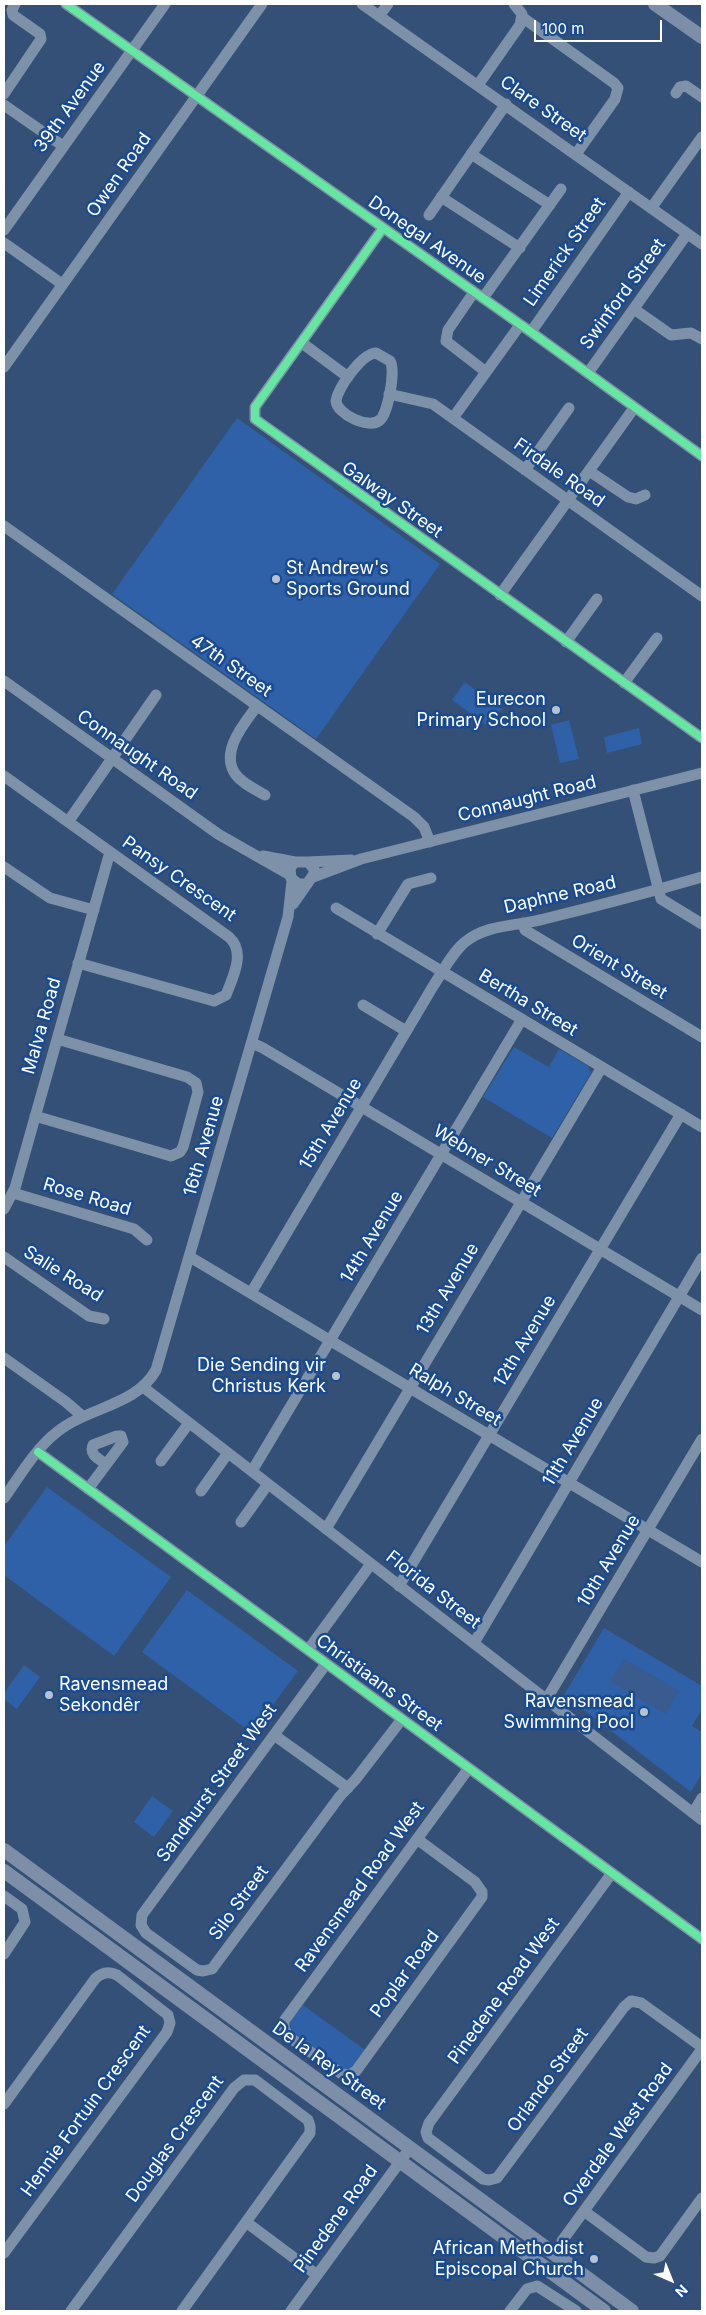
<!DOCTYPE html>
<meta charset="utf-8">
<style>
body{margin:0}
#map{position:relative;width:706px;height:2315px;overflow:hidden;background:#355076;font-family:Inter,sans-serif}
canvas{display:block}
.frame{position:absolute;inset:0;border:5px solid #fff;pointer-events:none}
.north{position:absolute;left:646px;top:2255px;width:50px;height:50px;-webkit-text-stroke:4px #1a4b91;paint-order:stroke;rotate:136deg;font-size:14px;font-weight:700;line-height:20px;text-align:center;color:#fff}
.north::after{content:'';display:block;margin:auto;width:18px;height:22px;background:#fff;clip-path:polygon(50% 0,100% 100%,50% 72%,0 100%)}
.scale{position:absolute;left:534px;top:20px;width:128px;height:22px;box-sizing:border-box;border:2px solid #fff;border-top:0;padding-left:6px;font-size:15px;line-height:18px;white-space:nowrap;color:#fff;-webkit-text-stroke:4px #1a4b91;paint-order:stroke}
</style>
<div id="map">
<canvas width="706" height="2315"></canvas>
<div class="frame"></div>
<div class="north">N</div>
<div class="scale">100 m</div>
</div>
<script>
const context = document.querySelector('canvas').getContext('2d');
context.lineJoin = 'round';
function paint(path, color) { context.fillStyle = color; context.fill(path, 'evenodd'); }
function strokePath(path, color, width, dash) { context.strokeStyle = color; context.lineWidth = width; context.lineCap = dash ? 'butt' : 'round'; context.setLineDash(dash || []); context.stroke(path); }
function drawText(font, color, halo, rows, align = 'center') {
  context.font = font + ' Inter,sans-serif'; context.lineWidth = 5; context.setLineDash([]); context.textBaseline = 'middle'; context.strokeStyle = halo; context.fillStyle = color; for (const [text, x, y, turn = 0] of rows) {
    context.save(); context.translate(x, y); context.rotate((+turn || 0) * Math.PI / 180); context.textAlign = isNaN(turn) ? turn : align; if (halo) context.strokeText(text, 0, 0); context.fillText(text, 0, 0); context.restore();
  }
}
paint(new Path2D(`
 M 237,418 L 440,564 L 316,739 L 112,594 Z
 M 465,682 L 502,709 L 489,727 L 452,700 Z
 M 569,720 L 579,759 L 560,763 L 551,725 Z
 M 639,728 L 642,744 L 607,753 L 604,737 Z
 M 514,1047 L 549,1067 L 559,1049 L 588,1066 L 591,1073 L 552,1138 L 483,1097 Z
 M 47,1487 L 171,1577 L 114,1656 L 4,1575 L 4,1546 Z
 M 187,1590 L 298,1671 L 252,1733 L 142,1652 Z
 M 604,1628 L 702,1686 L 702,1709 L 692,1726 L 702,1732 L 702,1773 L 691,1792 L 564,1695 Z
 M 24,1665 L 40,1677 L 17,1709 L 4,1699 L 4,1693 Z
 M 152,1796 L 173,1811 L 154,1837 L 134,1822 Z
 M 303,2005 L 365,2050 L 352,2068 L 343,2069 L 292,2032 L 290,2022 Z`), '#2e61a7');
paint(new Path2D(`
 M 624,1659 L 679,1691 L 665,1714 L 610,1681 Z`), '#395b8d');
strokePath(new Path2D(`
 M 66,4 L 531,332 L 702,456
 M 362,4 L 702,244
 M 379,16 L 388,4
 M 522,17 L 614,83 L 618,88 L 615,99 L 576,154
 M 478,85 L 520,25 L 522,14 L 514,4
 M 676,93 L 680,87 L 686,86 L 702,97
 M 4,94 L 41,39 L 40,34 L 13,15 L 12,10 L 15,4
 M 4,105 L 63,146
 M 471,154 L 550,205
 M 441,197 L 520,248
 M 652,207 L 702,137
 M 429,215 L 506,104
 M 383,228 L 255,407 L 255,419 L 702,738
 M 4,230 L 165,4
 M 4,243 L 62,284
 M 474,292 L 448,330 L 446,341 L 486,372
 M 483,298 L 561,189
 M 634,309 L 671,335 L 691,333 L 702,339
 M 531,332 L 629,192
 M 302,343 L 348,377
 M 376,353 L 390,361 C 396,370 388,413 380,420 C 369,430 337,414 336,401 C 338,388 361,354 376,353 Z
 M 4,367 L 262,4
 M 588,373 L 687,234
 M 389,394 L 433,404 L 702,596
 M 453,418 L 520,325
 M 525,470 L 569,408
 M 589,471 L 628,497 L 636,499 L 645,495
 M 4,526 L 414,817 L 424,827 L 430,842
 M 500,595 L 634,408
 M 566,642 L 597,599
 M 4,681 L 218,834 L 290,875
 M 624,683 L 657,638
 M 257,706 C 244,724 219,752 236,775 C 243,784 256,790 265,795
 M 4,776 L 229,937 C 246,952 233,977 226,995 L 214,1001 L 78,963
 M 633,790 L 661,899 L 702,924
 M 68,822 L 156,695
 M 263,856 L 295,862
 M 308,862 L 351,860
 M 4,867 L 50,898 L 94,910
 M 313,877 L 361,859 L 702,773
 M 293,904 L 314,874 L 314,869 L 308,862 L 295,862 L 290,868 L 291,878 L 298,884 L 307,884
 M 336,908 L 702,1127
 M 523,923 L 525,930 L 702,1037
 M 377,934 L 408,884 L 431,878
 M 363,1005 L 406,1031
 M 252,1043 L 263,1048 L 702,1310
 M 35,1116 L 171,1156 L 180,1152 L 183,1147 L 198,1092 L 196,1083 L 187,1077 L 57,1039
 M 13,1193 L 134,1229 L 147,1240
 M 4,1209 L 15,1188 L 110,852
 M 4,1257 L 89,1316 L 104,1319
 M 190,1257 L 702,1562
 M 251,1293 L 432,988 C 442,973 451,954 465,942 C 487,924 518,926 544,919 C 597,906 650,892 702,877
 M 4,1358 L 66,1402 L 81,1415
 M 143,1387 L 702,1820
 M 38,1452 L 702,1939
 M 161,1461 L 189,1423
 M 252,1471 L 522,1019
 M 88,1489 L 123,1442 L 121,1436 L 117,1436 L 93,1445 C 89,1455 99,1459 106,1464
 M 201,1491 L 228,1453
 M 4,1498 C 20,1476 35,1449 57,1432 C 88,1407 136,1406 156,1370 L 288,917 L 292,881
 M 241,1522 L 268,1484
 M 326,1529 L 602,1067
 M 399,1586 L 681,1114
 M 474,1643 L 702,1258
 M 308,1650 L 371,1564
 M 326,1664 L 142,1915 L 141,1925 L 146,1933 L 197,1970 L 203,1971 L 212,1969 L 340,1796 L 356,1779 L 402,1719
 M 546,1700 L 702,1439
 M 274,1735 L 348,1788
 M 693,1813 L 702,1798
 M 417,1839 L 475,1882 L 482,1892 L 482,1897 L 356,2071 L 349,2075 L 342,2074 L 289,2037 L 284,2028 L 284,2021 L 469,1768
 M 612,1873 L 429,2123 L 426,2132 L 428,2138 L 483,2179 L 489,2180 L 497,2178 L 624,2007 L 631,2001 L 641,2003 L 702,2047
 M 4,1896 L 22,1909 L 25,1922 L 4,1954
 M 4,2104 L 95,1979 C 102,1972 109,1971 117,1975 L 168,2015 L 170,2023 L 167,2032 L 4,2253
 M 584,2211 L 646,2257 L 654,2258 L 660,2256 L 702,2198
 M 246,2222 L 317,2275
 M 562,2241 L 702,2049
 M 71,2311 L 234,2088 L 244,2080 L 255,2080 L 308,2120 L 310,2126 L 310,2133 L 182,2311
 M 291,2311 L 410,2148
 M 510,2311 L 527,2289 L 537,2286 L 576,2311`), '#7d91a9', 11);
strokePath(new Path2D(`
 M 655,4 L 702,37
 M 4,1850 L 632,2311
 M 4,1871 L 604,2311`), '#7c8ea8', 14);
strokePath(new Path2D(`
 M 66,4 L 531,332 L 702,456
 M 383,228 L 255,407 L 255,419 L 702,738
 M 38,1452 L 702,1939`), '#66e7a1', 8);
for (const [x, y, r, color] of [
 [276,579,5,"#b8c2cf"],
 [556,710,5,"#b8c2cf"],
 [336,1376,5,"#b8c2cf"],
 [49,1695,5,"#b8c2cf"],
 [644,1712,5,"#b8c2cf"],
 [594,2259,5,"#b8c2cf"]
]) { const dot = new Path2D(); dot.arc(x, y, r, 0, 2 * Math.PI); context.fillStyle = color; context.fill(dot); strokePath(dot, '#1a4b91', 2); }
drawText('18px', '#fff', '#1a4b91', [
 ["39th Avenue",70,107,-54],
 ["Clare Street",543,109,35],
 ["Owen Road",119,175,-55],
 ["Donegal Avenue",427,240,35],
 ["Limerick Street",565,252,-55],
 ["Swinford Street",623,294,-54],
 ["Firdale Road",559,473,35],
 ["Galway Street",392,500,35],
 ["47th Street",231,666,35],
 ["Connaught Road",137,755,35],
 ["Connaught Road",527,799,-14],
 ["Pansy Crescent",179,879,35],
 ["Daphne Road",560,895,-13],
 ["Orient Street",619,967,31],
 ["Bertha Street",528,1003,31],
 ["Malva Road",42,1026,-74],
 ["15th Avenue",331,1124,-59],
 ["16th Avenue",204,1146,-74],
 ["Webner Street",487,1161,31],
 ["Rose Road",87,1197,17],
 ["14th Avenue",372,1237,-59],
 ["Salie Road",63,1274,32],
 ["13th Avenue",448,1289,-59],
 ["12th Avenue",525,1341,-59],
 ["Ralph Street",455,1395,31],
 ["11th Avenue",573,1442,-59],
 ["10th Avenue",609,1561,-59],
 ["Florida Street",433,1590,38],
 ["Christiaans Street",379,1683,36],
 ["Sandhurst Street West",217,1783,-54],
 ["Ravensmead Road West",360,1887,-54],
 ["Silo Street",239,1903,-54],
 ["Poplar Road",405,1974,-54],
 ["Pinedene Road West",504,1991,-54],
 ["De la Rey Street",329,2066,36],
 ["Orlando Street",548,2080,-54],
 ["Hennie Fortuin Crescent",86,2111,-54],
 ["Overdale West Road",618,2135,-54],
 ["Douglas Crescent",175,2139,-54],
 ["Pinedene Road",336,2219,-54]
]);
drawText('18px', '#fff', '#1a4b91', [
 ["St Andrew's",286,569,"left"],
 ["Sports Ground",286,590,"left"],
 ["Eurecon",546,700],
 ["Primary School",546,721],
 ["Die Sending vir",326,1366],
 ["Christus Kerk",326,1387],
 ["Ravensmead",59,1685,"left"],
 ["Sekondêr",59,1706,"left"],
 ["Ravensmead",634,1702],
 ["Swimming Pool",634,1723],
 ["African Methodist",584,2249],
 ["Episcopal Church",584,2270]
], 'right');
</script>
